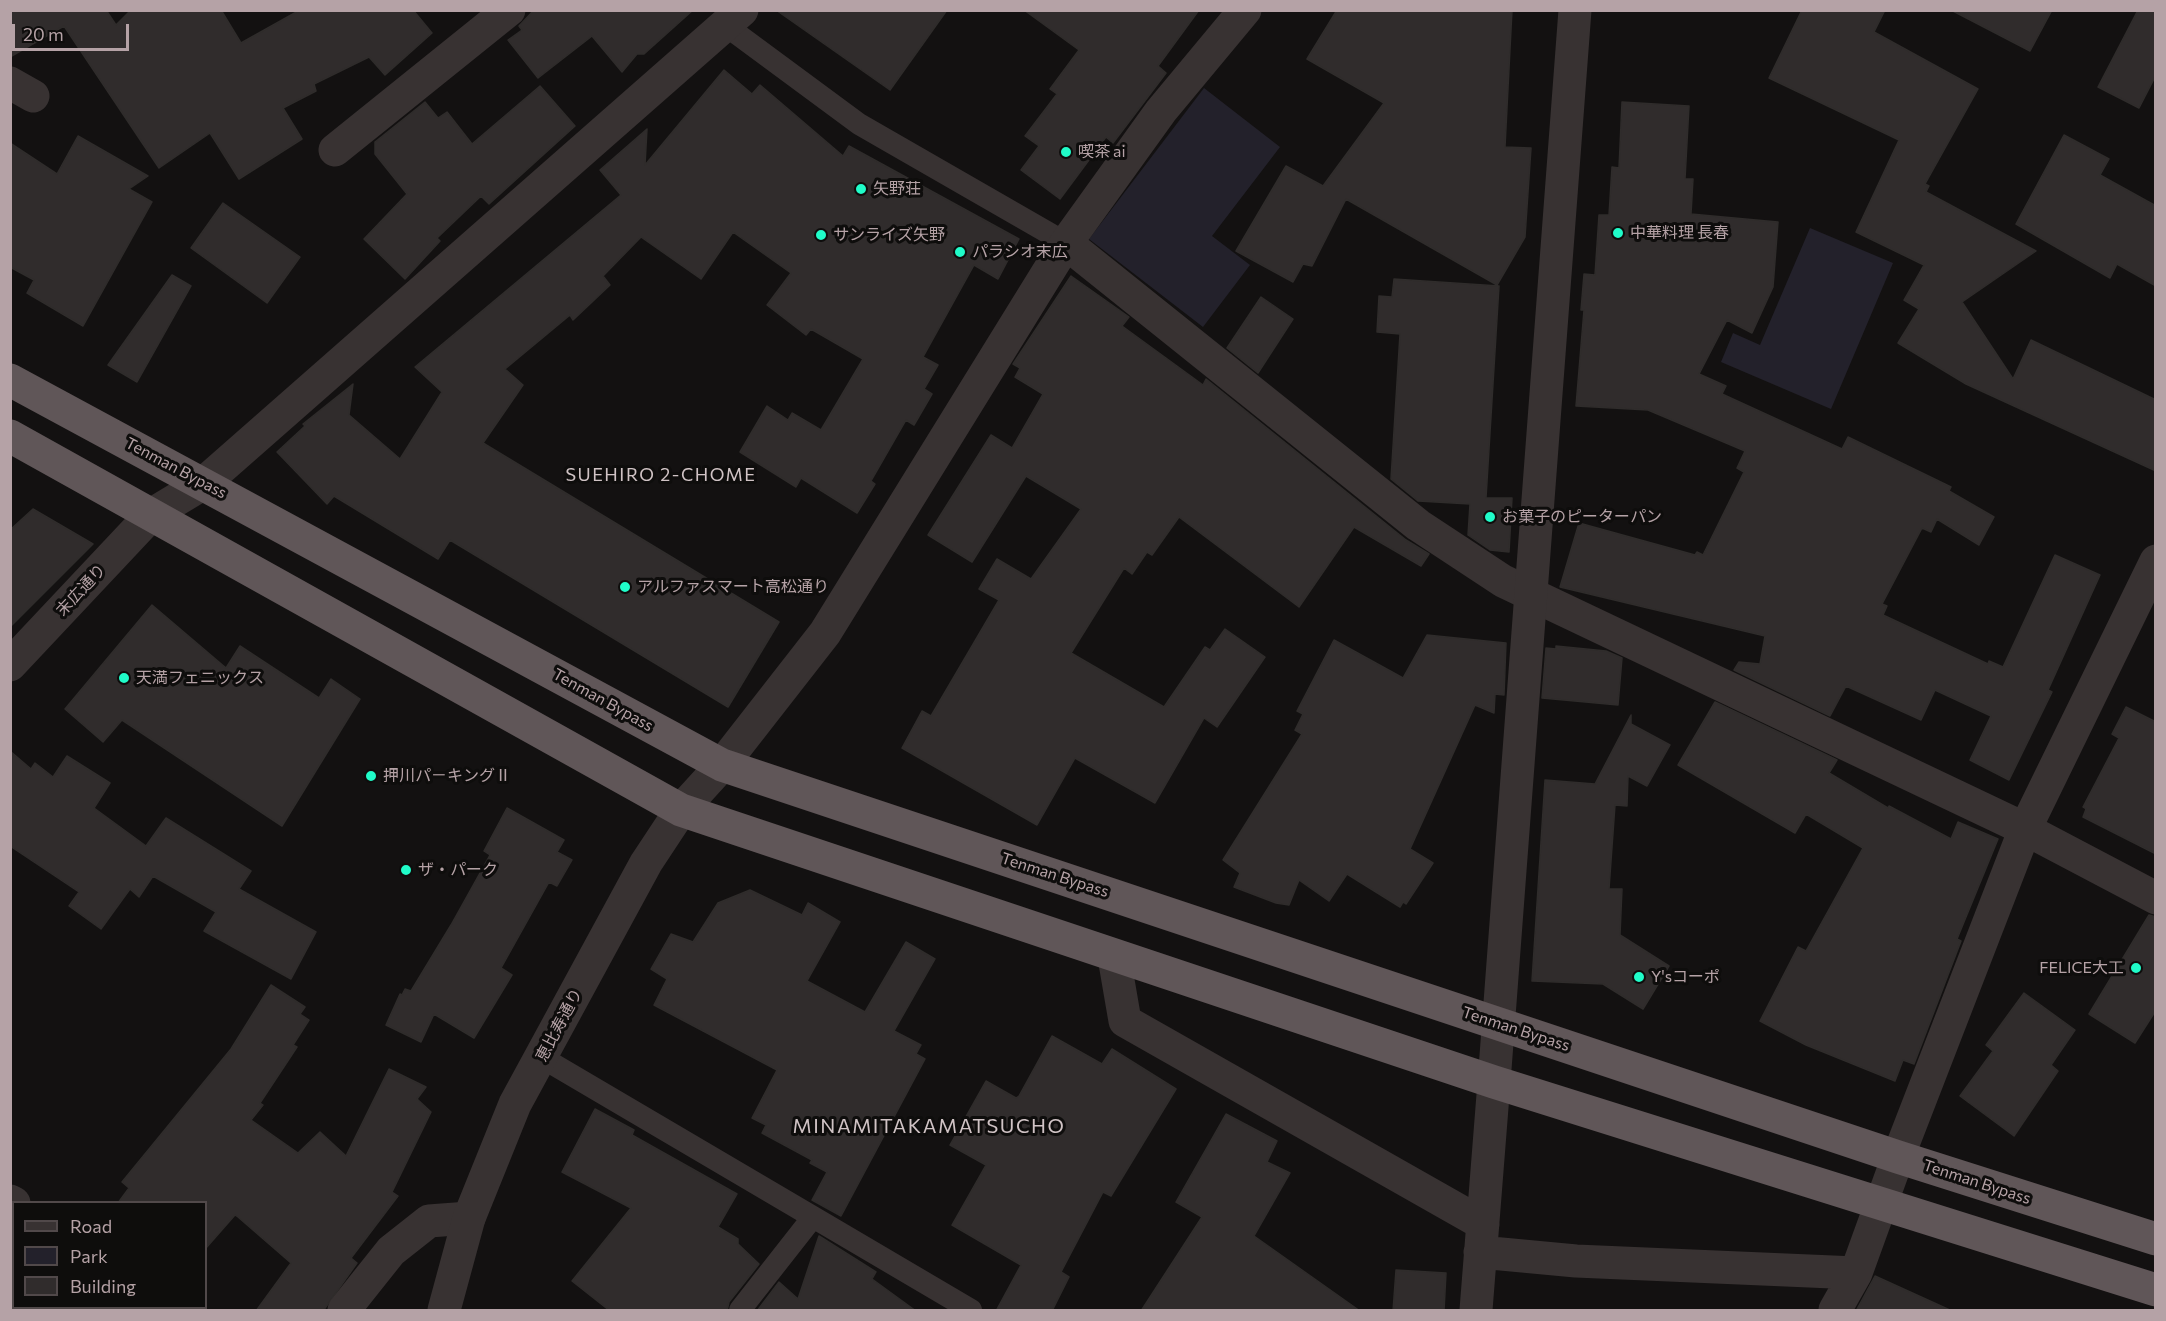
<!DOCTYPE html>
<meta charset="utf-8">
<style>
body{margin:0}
#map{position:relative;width:2166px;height:1321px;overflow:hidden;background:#131111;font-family:Commissioner,sans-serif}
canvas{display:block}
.frame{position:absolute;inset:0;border:12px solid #b5a2a6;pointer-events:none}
.legend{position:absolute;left:12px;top:1201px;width:195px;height:108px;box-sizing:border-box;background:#0e0d0c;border:2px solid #51494a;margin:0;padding:8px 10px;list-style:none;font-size:18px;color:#b5a2a6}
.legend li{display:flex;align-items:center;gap:12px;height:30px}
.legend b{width:30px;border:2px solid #51494a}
.scale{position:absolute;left:12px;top:24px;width:117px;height:27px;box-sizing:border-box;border:3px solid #b5a2a6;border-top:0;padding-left:8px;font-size:18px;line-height:21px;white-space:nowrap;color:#b5a2a6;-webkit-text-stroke:4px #0e0d0c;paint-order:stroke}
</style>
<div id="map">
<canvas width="2166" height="1321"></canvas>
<div class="frame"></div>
<ul class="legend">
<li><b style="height:8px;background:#383232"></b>Road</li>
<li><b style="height:16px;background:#23212b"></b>Park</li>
<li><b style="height:16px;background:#302c2c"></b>Building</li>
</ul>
<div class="scale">20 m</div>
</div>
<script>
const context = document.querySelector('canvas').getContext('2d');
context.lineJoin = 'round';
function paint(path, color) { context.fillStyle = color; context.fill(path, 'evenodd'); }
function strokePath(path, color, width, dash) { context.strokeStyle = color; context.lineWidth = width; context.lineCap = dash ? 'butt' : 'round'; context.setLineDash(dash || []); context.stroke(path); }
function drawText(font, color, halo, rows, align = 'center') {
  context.font = font + ' Commissioner,"Noto Sans JP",sans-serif'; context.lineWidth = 6; context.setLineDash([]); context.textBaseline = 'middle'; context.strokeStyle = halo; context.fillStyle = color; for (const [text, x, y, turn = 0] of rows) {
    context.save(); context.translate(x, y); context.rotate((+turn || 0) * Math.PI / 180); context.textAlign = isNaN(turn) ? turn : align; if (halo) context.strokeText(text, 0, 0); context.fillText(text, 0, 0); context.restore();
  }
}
paint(new Path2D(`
 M 1204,88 L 1280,147 L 1212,236 L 1250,265 L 1203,327 L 1089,239 Z
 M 1810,228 L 1893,263 L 1831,409 L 1721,362 L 1733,333 L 1760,345 Z`), '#23212b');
const building = new Path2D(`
 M 10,10 L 106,10 L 116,25 L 131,10 L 221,10 L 241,43 L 300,10 L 413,10 L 432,33 L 385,75 L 369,57 L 314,84 L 316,91 L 283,108 L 302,139 L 239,179 L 210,133 L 159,168 L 64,26 L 10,57 Z
 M 534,10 L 693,10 L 644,54 L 637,54 L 622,72 L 592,36 L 538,78 L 508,40 L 522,30 L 519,26 Z
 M 776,10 L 947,10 L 890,90 Z
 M 1024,10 L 1199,10 L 1158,66 L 1166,73 L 1113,143 L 1106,137 L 1060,199 L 1021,170 L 1039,146 L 1025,136 L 1057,94 L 1050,89 L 1079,50 Z
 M 1337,10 L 1512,10 L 1505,147 L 1531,148 L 1525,237 L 1497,285 L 1346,199 L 1312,266 L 1303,264 L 1293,282 L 1236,251 L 1286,166 L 1323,186 L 1384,103 L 1307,59 Z
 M 1802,10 L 1885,10 L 1874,32 L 1978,89 L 1925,184 L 1929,186 L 1926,192 L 2036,251 L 1962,302 L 2013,379 L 2031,340 L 2156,400 L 2156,471 L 1966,384 L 1898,343 L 1919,309 L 1904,300 L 1924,265 L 1856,232 L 1899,140 L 1769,78 Z
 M 1951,10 L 2052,10 L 2030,51 Z
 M 2138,10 L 2156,10 L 2156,75 L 2139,108 L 2098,87 Z
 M 724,70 L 752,94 L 760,85 L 843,156 L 849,146 L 1019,239 L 998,279 L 974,265 L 923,357 L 938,365 L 924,389 L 932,394 L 914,425 L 906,420 L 871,481 L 875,484 L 857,513 L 801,478 L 796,487 L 740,452 L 767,406 L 788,420 L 792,413 L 821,430 L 863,359 L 811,329 L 806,335 L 767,305 L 791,273 L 733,232 L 701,279 L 641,237 L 603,276 L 610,285 L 573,320 L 570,315 L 505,369 L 523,385 L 483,443 L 779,622 L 728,707 L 450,540 L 438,559 L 334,496 L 327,504 L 277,452 L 305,426 L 303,424 L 353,384 L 349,415 L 400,459 L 442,392 L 415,367 L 621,195 L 600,170 L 647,129 L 645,165 Z
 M 540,86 L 575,126 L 489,204 L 481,196 L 437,238 L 440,241 L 405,279 L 364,239 L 407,194 L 375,154 L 375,142 L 425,102 L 438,118 L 447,112 L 472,144 Z
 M 1622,102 L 1689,106 L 1685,179 L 1693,179 L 1691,214 L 1778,222 L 1773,287 L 1752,333 L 1727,320 L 1699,374 L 1726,386 L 1722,394 L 1842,449 L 1848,437 L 1951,487 L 1949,491 L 1994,517 L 1979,545 L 1937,519 L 1931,532 L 1922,528 L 1882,604 L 1887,606 L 1883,615 L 1988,664 L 1989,661 L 2003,667 L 2055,555 L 2100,575 L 2048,690 L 2052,692 L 2009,780 L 1970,760 L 1991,716 L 1935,690 L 1921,720 L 1846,686 L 1830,716 L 1734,670 L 1739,662 L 1760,664 L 1765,636 L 1560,587 L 1579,523 L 1695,555 L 1697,552 L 1703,555 L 1744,472 L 1737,468 L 1745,451 L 1648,410 L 1576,406 L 1584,310 L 1581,310 L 1584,274 L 1595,275 L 1599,215 L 1609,215 L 1612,167 L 1619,168 Z
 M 2064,135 L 2109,159 L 2100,175 L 2156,206 L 2156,286 L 2117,264 L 2110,278 L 2016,224 Z
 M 78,136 L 148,176 L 129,189 L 152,202 L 83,326 L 27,293 L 34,280 L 10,267 L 10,143 L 57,174 Z
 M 223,203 L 300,257 L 267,303 L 191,248 Z
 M 172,275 L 191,286 L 137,382 L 108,365 Z
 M 1071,276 L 1129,317 L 1122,326 L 1203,385 L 1206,379 L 1406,540 L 1429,554 L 1421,566 L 1354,527 L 1299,607 L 1179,517 L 1152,555 L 1147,552 L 1132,574 L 1124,568 L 1071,653 L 1164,707 L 1205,647 L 1210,650 L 1225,629 L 1265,657 L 1217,727 L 1204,718 L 1155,803 L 1075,758 L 1037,825 L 902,748 L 922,711 L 931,716 L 999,600 L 979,589 L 997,559 L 1031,579 L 1081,509 L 1026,476 L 972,562 L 928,535 L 991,435 L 1012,448 L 1043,394 L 1015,377 L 1020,368 L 1013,364 Z
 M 1394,279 L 1499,286 L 1486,498 L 1512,498 L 1509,552 L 1490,550 L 1468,535 L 1470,504 L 1418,501 L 1391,479 L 1400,334 L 1377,332 L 1379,296 L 1392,297 Z
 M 1261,297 L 1293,319 L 1258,373 L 1227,348 Z
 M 33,509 L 93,544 L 10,627 L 10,530 Z
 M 152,605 L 226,668 L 240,646 L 319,698 L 331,679 L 360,699 L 282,826 L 122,720 L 103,742 L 65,709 Z
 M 1427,635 L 1506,643 L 1504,695 L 1495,694 L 1494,713 L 1475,705 L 1410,849 L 1433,863 L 1406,904 L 1403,902 L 1400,907 L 1347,874 L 1329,901 L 1299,880 L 1289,905 L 1276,903 L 1234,887 L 1240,873 L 1223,860 L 1302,734 L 1295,730 L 1303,714 L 1297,711 L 1334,640 L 1403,678 Z
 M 1556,646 L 1606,651 L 1622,658 L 1618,705 L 1542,698 L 1546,648 L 1556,649 Z
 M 1715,702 L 1837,760 L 1829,773 L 1888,808 L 1889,806 L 1951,839 L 1958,822 L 1998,839 L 1957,939 L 1961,941 L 1914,1064 L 1903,1060 L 1895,1081 L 1806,1045 L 1760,1021 L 1798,947 L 1806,951 L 1863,848 L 1806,814 L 1795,833 L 1678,765 Z
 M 2126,707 L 2156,722 L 2156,854 L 2083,817 L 2086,809 L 2083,807 L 2119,738 L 2112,734 Z
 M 1631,715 L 1631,724 L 1670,745 L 1647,786 L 1628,776 L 1627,806 L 1615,805 L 1609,889 L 1622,889 L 1620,935 L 1669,966 L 1643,1009 L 1603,984 L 1532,981 L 1545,780 L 1595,784 Z
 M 10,751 L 31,769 L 35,763 L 53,777 L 67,756 L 110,783 L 94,808 L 146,846 L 166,818 L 251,871 L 239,889 L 316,932 L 291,979 L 204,931 L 216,912 L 153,876 L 139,897 L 130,889 L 101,929 L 69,906 L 79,892 L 10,846 Z
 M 507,808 L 564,840 L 557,852 L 572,860 L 557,886 L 549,882 L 501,968 L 512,975 L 474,1038 L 434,1014 L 421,1042 L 386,1025 L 400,994 L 402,995 L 405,989 L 411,991 L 451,925 L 490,855 L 484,851 Z
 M 750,890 L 802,915 L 808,903 L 840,922 L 807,981 L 865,1012 L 906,942 L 935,959 L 894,1031 L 921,1045 L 916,1054 L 925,1059 L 841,1216 L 812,1200 L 827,1172 L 810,1163 L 812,1160 L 762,1133 L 766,1125 L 752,1118 L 777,1070 L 654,1005 L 667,979 L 651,969 L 671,934 L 693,942 L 718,903 Z
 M 2149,915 L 2156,917 L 2156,1010 L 2135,1043 L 2089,1014 Z
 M 271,985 L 305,1007 L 300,1014 L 309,1020 L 293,1045 L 297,1047 L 260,1103 L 263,1105 L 251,1120 L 298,1153 L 320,1132 L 346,1156 L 389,1069 L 426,1087 L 417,1099 L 431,1112 L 392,1192 L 398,1196 L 351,1258 L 357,1263 L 323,1311 L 256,1311 L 291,1263 L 238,1217 L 235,1215 L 206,1248 L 206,1203 L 118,1203 L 129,1188 L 122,1182 L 231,1049 Z
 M 2024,993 L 2075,1030 L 2051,1065 L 2058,1071 L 2014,1136 L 1960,1096 L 1993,1051 L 1986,1045 Z
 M 1052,1036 L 1102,1064 L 1112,1049 L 1176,1089 L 1111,1196 L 1103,1192 L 1061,1272 L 1069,1277 L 1052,1311 L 996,1311 L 1021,1265 L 952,1225 L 986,1165 L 950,1145 L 986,1081 L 1016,1098 L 1019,1096 Z
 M 595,1109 L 634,1130 L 632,1135 L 737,1194 L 718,1227 L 738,1239 L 738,1244 L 759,1264 L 729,1302 L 727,1311 L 610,1311 L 572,1281 L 631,1208 L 562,1172 Z
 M 1226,1114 L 1277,1141 L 1267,1162 L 1290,1173 L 1254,1236 L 1360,1311 L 1141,1311 L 1202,1217 L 1176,1202 Z
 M 819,1236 L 876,1272 L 872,1279 L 916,1311 L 757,1311 L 779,1282 L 798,1299 Z
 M 1396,1270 L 1446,1273 L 1444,1311 L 1393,1311 Z
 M 1875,1276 L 1952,1311 L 1856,1311 Z`);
paint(building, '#302c2c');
strokePath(building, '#2f2c2b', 1.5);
strokePath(new Path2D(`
 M 725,25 L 859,124 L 1066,243
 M 541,1057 L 813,1217 L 740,1310
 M 813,1217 L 971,1310`), '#383232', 22);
strokePath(new Path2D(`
 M 10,83 L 33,96
 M 335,150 L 509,10
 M 1066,243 L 1418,525 L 1503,581 L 2025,829 L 2156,898
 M 10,665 L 151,515 L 204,483 L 742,10
 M 722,765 L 825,633 L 1066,243 L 1161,111 L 1245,10
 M 1114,957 L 1125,1021 L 1483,1224
 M 10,1201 L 14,1203
 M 1480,1252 L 1576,1261 L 1856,1273
 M 156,1308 L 160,1310
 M 72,1310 L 74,1308
 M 344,1310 L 391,1251 L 429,1221 L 469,1218
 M 1476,1310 L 1494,1082
 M 1835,1310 L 1856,1273 L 1898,1157 L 2025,829 L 2156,561`), '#383232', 33);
strokePath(new Path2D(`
 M 1494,1082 L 1575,10
 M 444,1310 L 469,1218 L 515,1104 L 646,863 L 681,810 L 722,765`), '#383232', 33);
strokePath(new Path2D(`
 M 10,380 L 722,765 L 1898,1157 L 2156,1239
 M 10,436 L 681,810 L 1494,1082 L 2156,1290`), '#605658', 33);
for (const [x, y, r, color] of [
 [1066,152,6,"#20fcc9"],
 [861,189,6,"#20fcc9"],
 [1618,233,6,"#20fcc9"],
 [821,235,6,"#20fcc9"],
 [960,252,6,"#20fcc9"],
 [1490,517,6,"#20fcc9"],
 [625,587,6,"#20fcc9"],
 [124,678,6,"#20fcc9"],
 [371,776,6,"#20fcc9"],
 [406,870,6,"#20fcc9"],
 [2136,968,6,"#20fcc9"],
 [1639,977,6,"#20fcc9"]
]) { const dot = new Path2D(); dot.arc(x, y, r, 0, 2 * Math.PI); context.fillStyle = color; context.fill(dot); strokePath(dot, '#0e0d0c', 2); }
drawText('16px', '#b5a2a6', '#0e0d0c', [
 ["喫茶 ai",1078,152],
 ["矢野荘",873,189],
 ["中華料理 長春",1630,233],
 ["サンライズ矢野",833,235],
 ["パラシオ末広",972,252],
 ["お菓子のピーターパン",1502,517],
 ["アルファスマート高松通り",637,587],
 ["天満フェニックス",136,678],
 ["押川パ－キングⅡ",383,776],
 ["ザ・パーク",418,870],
 ["FELICE大工",2124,968,"right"],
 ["Y'sコーポ",1651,977]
], 'left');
drawText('16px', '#b5a2a6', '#0e0d0c', [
 ["Tenman Bypass",176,468,28],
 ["末広通り",81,590,-47],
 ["Tenman Bypass",603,700,29],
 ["Tenman Bypass",1055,875,18],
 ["恵比寿通り",559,1025,-62],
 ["Tenman Bypass",1516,1029,18],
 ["Tenman Bypass",1977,1182,18]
]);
context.letterSpacing = '1.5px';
drawText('18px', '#d0c3c5', '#0e0d0c', [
 ["SUEHIRO 2-CHOME",661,475]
]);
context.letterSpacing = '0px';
context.letterSpacing = '1.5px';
drawText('20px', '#d0c3c5', '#0e0d0c', [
 ["MINAMITAKAMATSUCHO",929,1126]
]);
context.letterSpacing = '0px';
</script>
